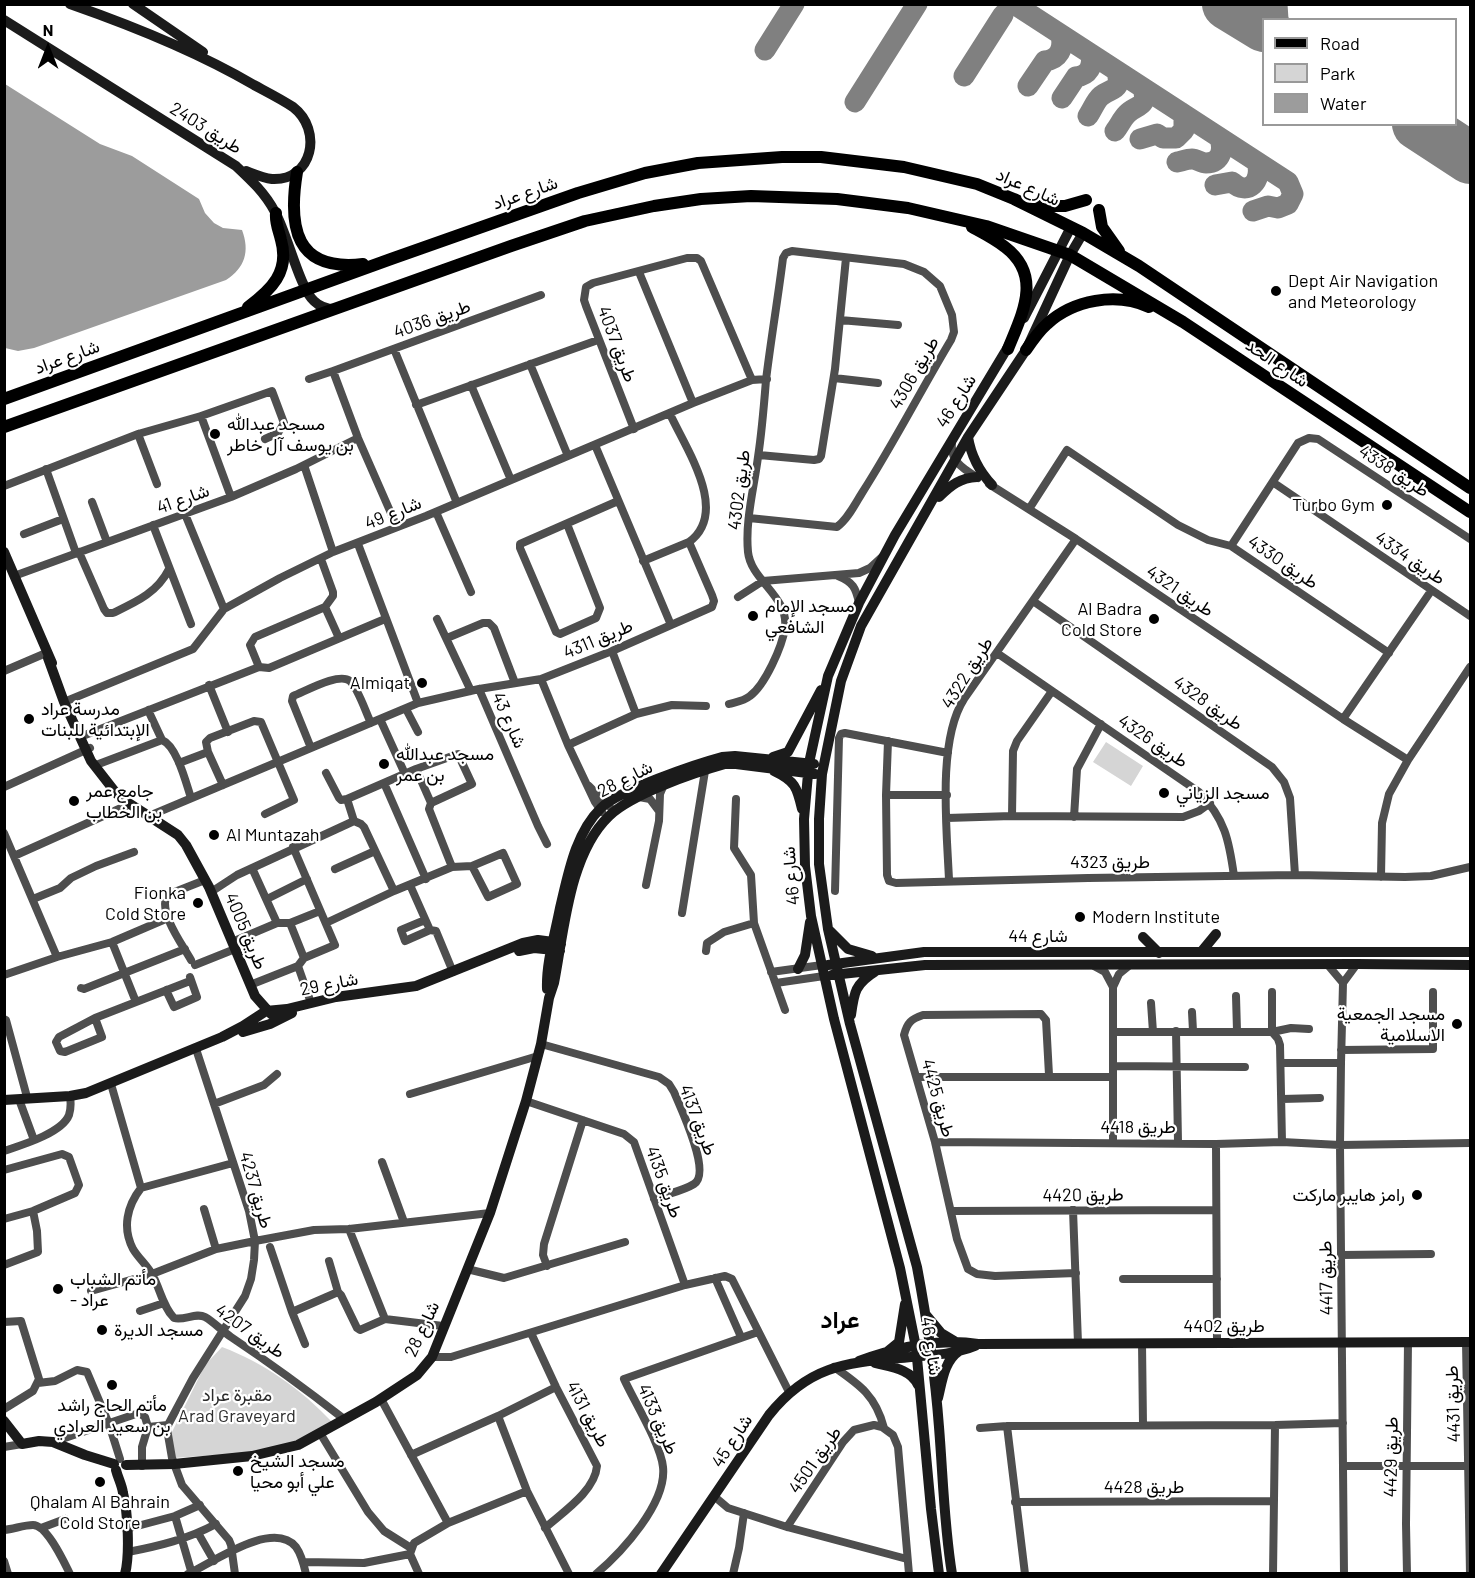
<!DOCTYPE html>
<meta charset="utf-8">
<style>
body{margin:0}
#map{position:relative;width:1475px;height:1578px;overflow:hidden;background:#fff;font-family:Barlow,sans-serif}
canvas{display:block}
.frame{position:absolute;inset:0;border:6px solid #000;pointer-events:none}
.legend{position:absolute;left:1262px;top:18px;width:195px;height:108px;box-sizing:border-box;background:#fff;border:2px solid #999;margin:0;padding:8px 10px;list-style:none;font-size:18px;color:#000}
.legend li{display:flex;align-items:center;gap:12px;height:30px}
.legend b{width:30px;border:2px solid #999}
.north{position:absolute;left:18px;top:18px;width:60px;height:60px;-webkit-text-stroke:4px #fff;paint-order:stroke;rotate:0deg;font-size:16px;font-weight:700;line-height:24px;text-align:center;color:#000}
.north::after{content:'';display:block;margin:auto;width:21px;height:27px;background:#000;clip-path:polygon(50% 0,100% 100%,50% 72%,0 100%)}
</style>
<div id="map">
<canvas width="1475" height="1578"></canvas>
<div class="frame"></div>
<ul class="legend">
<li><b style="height:8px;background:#000"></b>Road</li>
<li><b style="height:16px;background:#d5d5d5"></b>Park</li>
<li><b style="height:16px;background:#9c9c9c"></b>Water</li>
</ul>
<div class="north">N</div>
</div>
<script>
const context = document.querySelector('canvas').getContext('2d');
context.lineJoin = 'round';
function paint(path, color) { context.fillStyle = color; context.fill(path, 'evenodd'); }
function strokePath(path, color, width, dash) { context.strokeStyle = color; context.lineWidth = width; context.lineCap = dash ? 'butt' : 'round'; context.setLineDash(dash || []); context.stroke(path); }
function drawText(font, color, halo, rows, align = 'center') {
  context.font = font + ' Barlow,Vazirmatn,sans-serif'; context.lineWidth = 4.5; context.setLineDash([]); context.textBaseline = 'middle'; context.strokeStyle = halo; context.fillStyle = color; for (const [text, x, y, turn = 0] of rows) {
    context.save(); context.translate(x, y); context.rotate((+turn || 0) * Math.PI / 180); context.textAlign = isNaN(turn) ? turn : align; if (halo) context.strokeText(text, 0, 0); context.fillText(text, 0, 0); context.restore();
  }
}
paint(new Path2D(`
 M 1106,742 L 1143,766 L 1131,786 L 1093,762 Z
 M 222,1347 C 264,1363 301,1389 332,1422 L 294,1442 L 262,1452 L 173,1458 L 169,1438 L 205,1365 Z`), '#d5d5d5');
paint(new Path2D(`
 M 5,84 L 100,144 L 132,156 L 199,199 L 205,213 L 214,223 L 223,228 L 242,230 C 250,251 245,268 226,280 L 34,348 L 18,351 L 5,348 Z`), '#9c9c9c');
strokePath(new Path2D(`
 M 1014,4 L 1288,182 L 1293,194 L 1288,204 L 1278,208 L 1268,206 L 1253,211
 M 1277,4 L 1278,20
 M 765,50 L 794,4
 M 964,76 L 1003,15
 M 1028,86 L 1045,61 C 1059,59 1064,49 1061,35
 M 1062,98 L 1076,77 C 1089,75 1093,67 1091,54
 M 855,102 L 917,4
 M 1088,116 C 1092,110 1096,100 1101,96 C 1112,87 1122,92 1117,71
 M 1115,131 C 1119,126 1122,119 1127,114 C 1135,105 1149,108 1143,88
 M 1140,139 L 1157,134 L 1163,138 L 1176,138 L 1184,130 L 1184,118 L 1182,113
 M 1177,162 C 1182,161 1187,159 1192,159 C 1197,159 1201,163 1206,163 C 1222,163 1224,148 1219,137
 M 1215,185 L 1232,182 C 1248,197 1263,181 1257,162`), '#808080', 21);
strokePath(new Path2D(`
 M 1228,4 L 1264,26
 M 1418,124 L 1470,158`), '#808080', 52);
strokePath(new Path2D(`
 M 639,272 L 693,403
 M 840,320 L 898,325
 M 394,349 L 457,503
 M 530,364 L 568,456
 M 834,378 L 878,383
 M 309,379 L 333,371
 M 471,385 L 511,480
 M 416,405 L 598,340
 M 201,416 L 231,497
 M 634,429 L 586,306 L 584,300 L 586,287 L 593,283 L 687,258 L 697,258 L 701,261 L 752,380
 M 138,434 L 157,484
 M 952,443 C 950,462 964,469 978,478
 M 595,445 L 671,625
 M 759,455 L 814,460 L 819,459 L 821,456 L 835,369 L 846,258
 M 304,465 L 333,552
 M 46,469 L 76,553
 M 1274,483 L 1470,616
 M 989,484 L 1076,539 L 1343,719 L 1408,760
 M 4,486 L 138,434 L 201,416 L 272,391 L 284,423 L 278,433 L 265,439
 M 92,502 L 107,542
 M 1029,509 L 1067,450 L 1178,525 L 1208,540 L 1231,546 L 1389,653
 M 436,512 L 471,592
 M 185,514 L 224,609
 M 567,524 L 600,608 L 596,618 L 560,634 L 556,632 L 520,548 L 520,544 L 618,501
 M 153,525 L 191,624
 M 397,527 L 358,438 L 333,371 L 541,295
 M 24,534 L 63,519
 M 358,544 L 418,703
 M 1231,546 L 1298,443 L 1309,438 L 1318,439 L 1470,539
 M 79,552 L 104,609 L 107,613 L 113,613 C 136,602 157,593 169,569
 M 321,559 L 333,592 L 333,596 L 325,607
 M 643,561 L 689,542
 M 14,576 L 231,497 L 296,469 L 358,438
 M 838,576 C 853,582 856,588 859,603
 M 738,597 L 763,581 L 859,573 L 870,568 L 882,557
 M 1033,601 L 1272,767 L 1284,782 L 1290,798 L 1295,875
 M 437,619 L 471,691
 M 447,638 L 483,623 L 489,623 L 494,628 L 515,683
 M 612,651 L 636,714
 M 997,653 L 1199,792 C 1225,819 1229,840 1234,876
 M 259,667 L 269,668 L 385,619
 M 4,671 L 46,653
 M 541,679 L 568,745 L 595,802 L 602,812
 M 209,685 L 228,732
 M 479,689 L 538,826 L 547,844
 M 64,702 L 193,649 L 224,609 L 280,578 L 333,552 L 426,516 L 693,403 L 752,380 L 767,379
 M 729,704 C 736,702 744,701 750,696 C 765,685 782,647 785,628 C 789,596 751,581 748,552 C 745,521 754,488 758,457 C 762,431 764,405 766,380 C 771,339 778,298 783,258 L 786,253 L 792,251 L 904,264 L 924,272 L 940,286 L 952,315 L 954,332 L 951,340 C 921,390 894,443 862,493 C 855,504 848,519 837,527 L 749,518
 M 406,709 L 418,732
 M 380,719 L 405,774
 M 1343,719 L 1431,591
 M 80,737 L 259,667 L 250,645 L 255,637 L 325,607 L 339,638
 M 162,740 C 177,746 186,783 191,798
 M 888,741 L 886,795 L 887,875 L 889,881 L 896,883 L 1088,878 L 1295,875 L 1405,877 L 1431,876 L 1470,867
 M 568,745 L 636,714 L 672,705 L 706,706
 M 311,748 L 292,701 L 293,696 C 306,691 339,672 350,681 C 358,688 366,713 371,723
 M 179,763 L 208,752
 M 96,765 L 162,740 L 148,710
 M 326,773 L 339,798 L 341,800 L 347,799 L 354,821
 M 384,783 L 426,879
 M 223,785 L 208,752 L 206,742 L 210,738 L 254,721 L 261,722 L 294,800 L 265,814
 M 589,786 L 610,807
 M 4,787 L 90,748
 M 886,795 L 947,795
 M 639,797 L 650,799 L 659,811
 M 347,799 L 416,769
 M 736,799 L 734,848 L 751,875 L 754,923 L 785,1010
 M 431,803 L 472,784 L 458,754 L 416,769 L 431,803 L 429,809 L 452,867 L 472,866
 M 149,816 L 418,703 L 479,689 L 541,679 L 612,651 L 712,607 L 714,601 L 712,595 L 689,542 C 730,512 686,449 670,414
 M 1012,816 L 1013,751 L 1017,741 L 1052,691
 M 1074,817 L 1077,769 L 1101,724
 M 947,818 L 1012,816 L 1183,817 L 1199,811 L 1210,803
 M 354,821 L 361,824 L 364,827 L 394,891
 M 4,833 L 57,957
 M 503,853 L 517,884 L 488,897 L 472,866 Z
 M 14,856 L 130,804
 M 252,868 L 277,923 L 290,923
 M 335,869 L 375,851
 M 1381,877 L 1382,823 L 1389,794 L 1408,760 L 1470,667
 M 949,880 C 947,831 937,741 964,699 L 1076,539
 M 410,885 L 430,930 L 405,941 L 401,930 L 425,920
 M 646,885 L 659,821 L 660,794 L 663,787
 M 835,891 L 839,738 L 841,734 L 845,733 L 948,753
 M 211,892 L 237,875 L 354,821
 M 33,899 L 60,888 L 71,878 L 96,866 L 134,852
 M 267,899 L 307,879
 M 682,913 L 705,771
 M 326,923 L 394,891 L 452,867
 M 430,930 L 436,931 L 453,972
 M 112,942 L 136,1002
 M 232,942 L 277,923
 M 706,951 L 707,943 L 724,932 L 754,923
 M 304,958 L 290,923 L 320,911
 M 191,960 C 182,944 158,912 167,895 L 205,880
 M 1327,964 L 1343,983
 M 195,965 L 235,949
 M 298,966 L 311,1003
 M 1094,966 L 1105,972 L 1113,987 L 1113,1142
 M 771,972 L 822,965
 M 4,975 L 57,957 L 112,942 L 168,918
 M 776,983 L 824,976
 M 250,985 L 298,966 L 304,958 L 335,945 L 293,847
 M 1113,987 L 1119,974 L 1130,965
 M 81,988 L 84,989 L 94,985 L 185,949
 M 166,990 L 174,1007 L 197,997 L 190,977
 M 1272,992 L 1272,1032 L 1291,1028 L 1309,1029
 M 1236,996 L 1237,1031
 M 1151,1003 L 1153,1032
 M 1192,1012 L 1193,1031
 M 95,1018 L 102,1037 L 65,1052 L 60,1051 L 56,1042 L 59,1037 L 95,1018 L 190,981
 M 4,1019 L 6,1020 L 27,1097
 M 1176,1031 L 1178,1142
 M 1113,1032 L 1272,1032 L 1278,1039 L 1280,1045 L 1282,1142
 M 541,1044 L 659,1077 L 669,1084 L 674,1092 C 681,1109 712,1173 694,1184 C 683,1191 666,1194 654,1199
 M 1341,1050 L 1433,1049 L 1433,992
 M 197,1052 L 249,1211 L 255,1241 L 254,1260 L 251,1279 L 245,1296 L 193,1378 L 168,1425 L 167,1429 L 172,1458 L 182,1485 L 229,1540 L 231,1545 L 235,1574
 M 1281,1063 L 1341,1063
 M 1113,1066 L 1245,1067
 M 1049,1075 L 1046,1020 L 1041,1014 L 923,1015 C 911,1019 907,1023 904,1035 L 935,1142 L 957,1239 L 968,1269 L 977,1274 L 995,1276 L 1076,1273
 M 917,1077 L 1113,1077
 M 111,1084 L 141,1188
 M 410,1094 L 538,1056
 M 1282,1099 L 1320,1098
 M 526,1101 L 624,1134 L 634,1142 L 685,1285
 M 20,1102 L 34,1140
 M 214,1104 L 264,1085 L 277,1074
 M 935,1142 L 1216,1144 L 1282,1142 L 1340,1145 L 1470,1143
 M 1216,1144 L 1217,1342
 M 4,1151 C 22,1145 62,1133 69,1115 C 71,1109 71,1103 70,1096
 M 382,1162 L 404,1222
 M 233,1163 L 141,1188 C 127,1206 122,1228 133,1249 C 139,1259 148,1266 153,1276 C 160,1289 163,1307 174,1318 C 184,1321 196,1312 205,1317 C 214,1322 222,1331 231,1337 C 270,1363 307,1390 344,1419
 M 4,1170 L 62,1154 L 69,1157 L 79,1185 L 75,1193 L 33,1211 L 4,1219
 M 204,1209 L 216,1249
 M 1073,1210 L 1078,1343
 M 951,1211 L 1216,1210
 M 349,1229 L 385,1319 L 443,1326
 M 270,1247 L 292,1312 L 338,1292 L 341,1295 L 357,1328 L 360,1330 L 385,1319
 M 1341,1255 L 1431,1254
 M 329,1261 L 338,1292
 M 4,1265 L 38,1252 L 37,1231 L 33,1211
 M 547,1266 L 543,1255 L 544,1244 L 583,1120
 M 467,1269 L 504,1278 L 625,1242
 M 715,1278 L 741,1337
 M 1123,1279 L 1217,1279
 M 91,1291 L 152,1274 L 216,1249 L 255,1241 L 314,1230 L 349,1229 L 490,1213
 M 140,1311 L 164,1303
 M 292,1312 L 305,1344
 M 4,1322 L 21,1321 L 39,1379 L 33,1391 L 4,1409
 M 531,1333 L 556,1387 L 597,1466 C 595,1491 563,1512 545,1528
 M 1466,1342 L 1470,1574
 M 1142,1343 L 1143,1425
 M 432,1357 L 451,1357 L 685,1285 L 725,1276 L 732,1279 L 789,1392
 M 834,1367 C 860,1385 876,1396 884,1428
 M 38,1383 L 55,1381 L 77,1370 L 87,1372 L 109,1424 L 120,1459
 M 381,1399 L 448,1523
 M 498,1416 L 527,1491 L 569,1574
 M 1007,1426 L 1025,1574
 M 980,1428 L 1007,1426 L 1275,1425 L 1343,1423
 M 320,1433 L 368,1512 L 384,1531 L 411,1548
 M 53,1442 L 139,1413 L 145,1417 L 148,1427 L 168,1425
 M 4,1447 L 22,1444
 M 411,1455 L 498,1416 L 556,1387
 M 142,1466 L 142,1447 L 148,1427
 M 1343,1466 L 1470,1466
 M 715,1497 L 728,1508 L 787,1527 L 907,1559
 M 1015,1502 L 1273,1501
 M 175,1516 L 192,1574
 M 787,1527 L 843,1442 L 854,1430 L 874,1425 L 882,1427 L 893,1435 L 898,1447 L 909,1574
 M 41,1528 L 65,1519
 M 126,1529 L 175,1516 L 200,1505
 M 4,1530 C 14,1529 24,1525 33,1525 C 47,1525 64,1562 70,1574
 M 198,1533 L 214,1561
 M 128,1552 C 159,1546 188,1539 216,1524
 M 4,1561 L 8,1574
 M 303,1562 L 364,1563 L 410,1554
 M 188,1574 C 212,1563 273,1519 296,1547 C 301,1554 304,1565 306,1574
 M 419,1574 L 410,1554 L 414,1543 L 448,1523 L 527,1491
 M 596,1574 C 622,1552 667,1503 663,1467 C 661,1445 634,1401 624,1379 L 758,1332
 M 733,1574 L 739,1548 L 744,1513
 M 1273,1574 L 1275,1425
 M 1344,1574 L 1340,1145 L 1341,1063 L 1343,983 L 1357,964
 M 1407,1574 L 1406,1524 L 1408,1342`), '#4e4e4e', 8);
strokePath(new Path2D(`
 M 70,4 C 133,26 196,51 254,85 C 267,92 281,99 293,107 C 323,130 313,181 272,179 C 263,178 254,174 246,171
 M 133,4 L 203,52
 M 4,20 L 236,166 C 251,180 265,193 275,212 C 287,233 300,289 314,301 C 320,307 327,309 335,309
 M 1024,318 L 1071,227
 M 968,437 C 971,456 979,471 992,485
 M 939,497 C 951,485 960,478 977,477
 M 4,552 L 52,663
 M 48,658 L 64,702 L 91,761 L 116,793 L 130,804 L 178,835 L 186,845 L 209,887 L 255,996 L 271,1014
 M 773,757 L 788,752 L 821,690
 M 774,771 C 795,781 797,787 802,809
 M 830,931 L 848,949 L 872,956
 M 1143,937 L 1159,953
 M 519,951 L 534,948 L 554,950 L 561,944
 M 1202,951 L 1216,934
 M 828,965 L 924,952 L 1470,952
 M 798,969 L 805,955 L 810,922
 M 832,975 L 925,965 L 1357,964 L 1470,965
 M 547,989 C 546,963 555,934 560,908 C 568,875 575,833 601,808 C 619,790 696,764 722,757 L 735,756 L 814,764
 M 851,1015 C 854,992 855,984 876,971
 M 243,1032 L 270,1024 L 292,1013
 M 4,1100 L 70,1096 L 86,1093 L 222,1037 L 243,1026 L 266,1011 L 287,1009 L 336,997 L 416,986 L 523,943 L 538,940 L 553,942 L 560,951
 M 926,1315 L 941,1333 L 956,1342
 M 888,1351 L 899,1342 L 905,1304
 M 859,1361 C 895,1348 940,1338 978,1344 L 1470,1342
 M 875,1363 C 891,1367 911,1369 918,1385
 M 938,1398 C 942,1382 944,1361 959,1351
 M 4,1421 L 22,1444 L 39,1441 L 53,1442 L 85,1455 L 114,1464
 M 126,1465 L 174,1464 L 252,1456 L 298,1445 L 376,1402 L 417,1375 L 432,1357 L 490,1213 L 526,1101 L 541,1044 L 549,998 L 554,983 C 564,932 569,854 609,816 C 632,794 693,773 725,764 L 736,764 L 815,774
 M 116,1470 C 118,1478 122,1485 123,1493 C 128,1512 130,1555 125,1574
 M 661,1574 L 769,1415 C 814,1359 856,1363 921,1356 C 940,1355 958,1353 975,1346
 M 939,1574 L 931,1509 L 916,1347 L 900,1268 L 834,1019 L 811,916 L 805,866 L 804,819 L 809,763 L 828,676 L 859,603 L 895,535 L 1011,342
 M 952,1574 C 944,1525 943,1476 939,1427 C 935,1373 927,1320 917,1267 L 850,1024 L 828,929 L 819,864 L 819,819 L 822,774 L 841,681 L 861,626 L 968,437 L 1026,350 L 1070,255 L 1083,233`), '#1b1b1b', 10);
strokePath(new Path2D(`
 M 297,172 C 288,227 295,272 363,264
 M 1034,206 L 1065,206 L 1086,200
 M 1099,210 L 1102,227 L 1119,251
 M 972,227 C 983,233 995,239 1005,247 C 1043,276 1022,314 1008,349
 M 248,307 C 271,290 290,272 281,240 C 279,231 275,223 276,213
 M 1026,350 C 1032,341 1039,331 1047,324 C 1073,300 1116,292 1149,307
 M 4,399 L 391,259 L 578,193 L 645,173 L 698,163 L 782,157 L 821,157 L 904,167 L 977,184 L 1014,199 L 1083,233 L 1139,266 L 1470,488
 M 4,427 L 511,246 L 585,221 L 654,206 L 701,199 L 751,196 L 837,199 L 908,208 L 986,226 L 1070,255 L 1183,322 L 1470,512`), '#000', 12);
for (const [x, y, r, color] of [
 [1276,291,6,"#000"],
 [215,434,6,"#000"],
 [1387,505,6,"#000"],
 [753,616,6,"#000"],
 [1154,619,6,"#000"],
 [422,683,6,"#000"],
 [29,719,6,"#000"],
 [384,764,6,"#000"],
 [1164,793,6,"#000"],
 [74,801,6,"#000"],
 [214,835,6,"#000"],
 [198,903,6,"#000"],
 [1080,917,6,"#000"],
 [1457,1024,6,"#000"],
 [1417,1195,6,"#000"],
 [58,1289,6,"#000"],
 [102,1330,6,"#000"],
 [112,1385,6,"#000"],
 [238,1471,6,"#000"],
 [100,1482,6,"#000"]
]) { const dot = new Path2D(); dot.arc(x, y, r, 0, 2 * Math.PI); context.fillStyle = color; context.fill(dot); strokePath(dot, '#fff', 2); }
drawText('18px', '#000', '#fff', [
 ["طريق 2403",206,128,32],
 ["شارع عراد",1028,187,24],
 ["شارع عراد",525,193,-19],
 ["طريق 4036",432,319,-20],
 ["طريق 4037",617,344,69],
 ["شارع عراد",67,357,-20],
 ["شارع الحد",1277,363,34],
 ["طريق 4306",914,373,-60],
 ["شارع 46",956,401,-58],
 ["طريق 4338",1394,471,33],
 ["طريق 4302",739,490,-83],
 ["شارع 41",183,499,-20],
 ["شارع 49",393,513,-22],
 ["طريق 4334",1410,558,34],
 ["طريق 4330",1283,562,34],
 ["طريق 4321",1180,591,34],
 ["طريق 4311",598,639,-23],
 ["طريق 4322",967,673,-58],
 ["طريق 4328",1208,703,35],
 ["شارع 43",509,720,66],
 ["طريق 4326",1153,741,34],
 ["شارع 28",625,779,-27],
 ["طريق 4323",1110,862],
 ["شارع 46",791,876,-95],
 ["طريق 4005",246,931,67],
 ["شارع 44",1038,936],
 ["شارع 29",329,984,-11],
 ["طريق 4425",938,1098,74],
 ["طريق 4137",698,1120,69],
 ["طريق 4418",1138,1127],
 ["طريق 4135",664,1182,70],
 ["طريق 4237",256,1190,74],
 ["طريق 4420",1083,1195,-1],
 ["طريق 4417",1326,1278,-91],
 ["طريق 4402",1224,1326],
 ["شارع 28",422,1329,-65],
 ["طريق 4207",250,1331,35],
 ["شارع 46",931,1346,81],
 ["طريق 4431",1453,1404,-92],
 ["طريق 4131",588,1414,62],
 ["طريق 4133",658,1419,66],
 ["شارع 45",732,1441,-57],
 ["طريق 4429",1391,1457,-89],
 ["طريق 4501",815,1460,-55],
 ["طريق 4428",1144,1487]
]);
drawText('18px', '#000', '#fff', [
 ["Dept Air Navigation",1288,281],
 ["and Meteorology",1288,302],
 ["مسجد عبدالله",227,424],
 ["بن يوسف آل خاطر",227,445],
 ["Turbo Gym",1375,505,"right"],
 ["مسجد الإمام",765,606],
 ["الشافعي",765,627],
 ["Al Badra",1142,609,"right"],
 ["Cold Store",1142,630,"right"],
 ["Almiqat",410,683,"right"],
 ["مدرسة عراد",41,709],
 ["الإبتدائية للبنات",41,730],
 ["مسجد عبدالله",396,754],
 ["بن عمر",396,775],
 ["جامع عمر",86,791],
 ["بن الخطاب",86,812],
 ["مسجد الزياني",1176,793],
 ["Al Muntazah",226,835],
 ["Fionka",186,893,"right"],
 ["Cold Store",186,914,"right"],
 ["Modern Institute",1092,917],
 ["مسجد الجمعية",1445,1014,"right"],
 ["الاسلامية",1445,1035,"right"],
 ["رامز هايبر ماركت",1405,1195,"right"],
 ["مأتم الشباب",70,1279],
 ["- عراد",70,1300],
 ["مسجد الديرة",114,1330],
 ["مأتم الحاج راشد",112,1405,"center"],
 ["بن سعيد العرادي",112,1426,"center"],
 ["مسجد الشيخ",250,1461],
 ["علي أبو محيا",250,1482],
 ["Qhalam Al Bahrain",100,1502,"center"],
 ["Cold Store",100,1523,"center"]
], 'left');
drawText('18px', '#2c2c2c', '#fff', [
 ["مقبرة عراد",237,1395],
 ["Arad Graveyard",237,1416]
]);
drawText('bold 24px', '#000', '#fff', [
 ["عراد",840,1320]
]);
</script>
